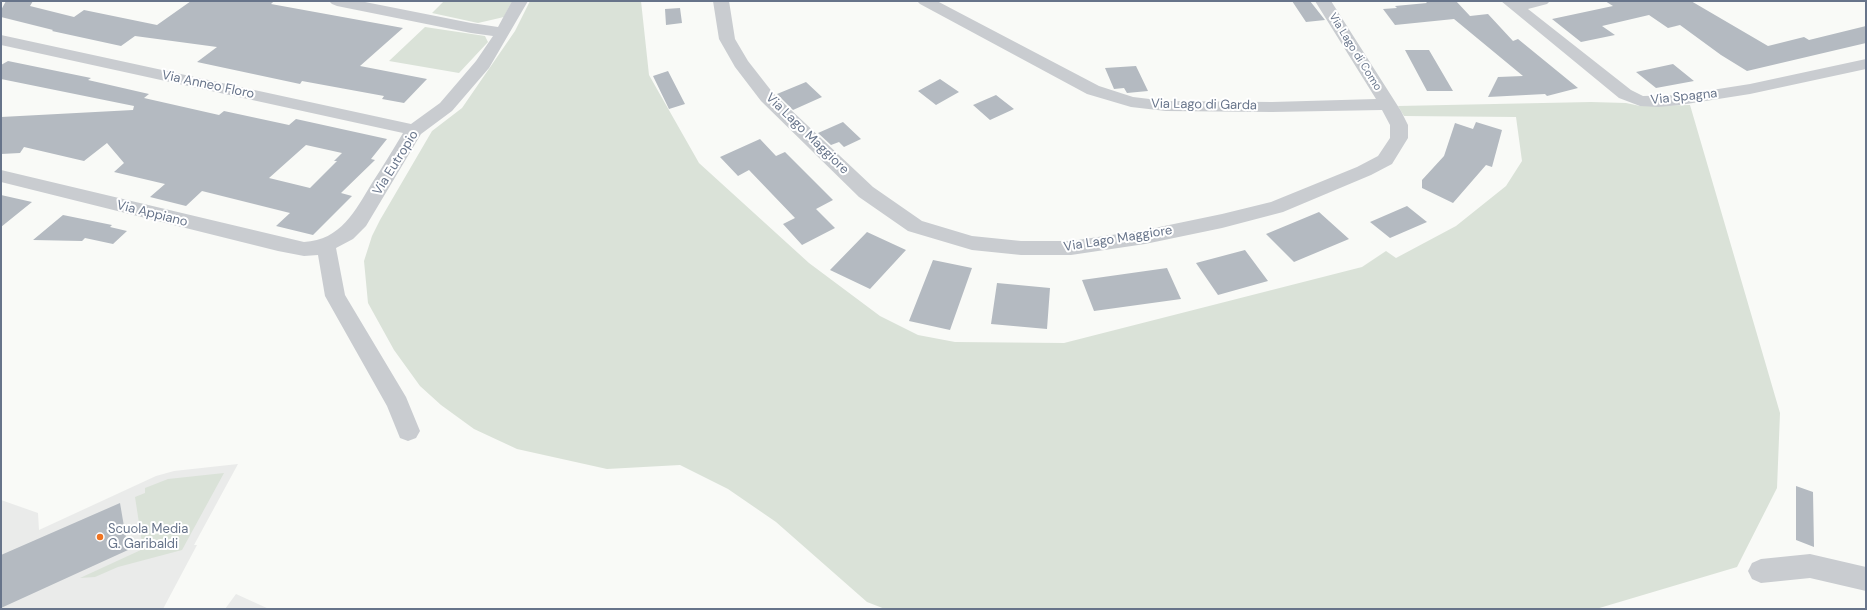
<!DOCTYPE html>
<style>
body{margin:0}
#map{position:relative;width:1867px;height:610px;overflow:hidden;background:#f9faf7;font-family:"DM Sans",sans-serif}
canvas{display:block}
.frame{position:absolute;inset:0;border:2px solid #67748a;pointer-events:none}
</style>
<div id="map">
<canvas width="1867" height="610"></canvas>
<div class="frame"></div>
</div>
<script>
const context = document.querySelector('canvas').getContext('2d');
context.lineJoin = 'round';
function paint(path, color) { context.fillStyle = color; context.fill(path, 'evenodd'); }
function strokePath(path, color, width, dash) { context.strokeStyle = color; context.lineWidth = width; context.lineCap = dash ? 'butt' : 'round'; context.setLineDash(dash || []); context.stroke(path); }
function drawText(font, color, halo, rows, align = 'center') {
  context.font = font + ' "DM Sans",sans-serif'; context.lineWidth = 4; context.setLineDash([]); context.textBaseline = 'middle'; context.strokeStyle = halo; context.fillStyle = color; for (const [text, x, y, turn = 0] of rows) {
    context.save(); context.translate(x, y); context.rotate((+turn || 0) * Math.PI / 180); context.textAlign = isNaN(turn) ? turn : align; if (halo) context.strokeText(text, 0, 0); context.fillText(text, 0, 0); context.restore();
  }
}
paint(new Path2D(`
 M 238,464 L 194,545 L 197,545 L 163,609 L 1,609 L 1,500 L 38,513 L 39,530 L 156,476 L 174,471 Z
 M 236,594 L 269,609 L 225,609 Z`), '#eaebea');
paint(new Path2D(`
 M 444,1 L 512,1 L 504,17 L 478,23 L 432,13 Z
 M 530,1 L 641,1 L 649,75 L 699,163 L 809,263 L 880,316 L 918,335 L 955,342 L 1064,343 L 1362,267 L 1386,251 L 1396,258 L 1456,226 L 1506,186 L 1522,161 L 1516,117 L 1404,116 L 1398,106 L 1591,102 L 1626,103 L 1640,106 L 1690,105 L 1780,413 L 1777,488 L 1737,567 L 1596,609 L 885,609 L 867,602 L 776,522 L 728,489 L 680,465 L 607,469 L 517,449 L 474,429 L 441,405 L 420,386 L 394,350 L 368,303 L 364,261 L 372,236 L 380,220 L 432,131 L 462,108 L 515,31 Z
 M 425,27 L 485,36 L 488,42 L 459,73 L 389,61 Z
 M 224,473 L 182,550 L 118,567 L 95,577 L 80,578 L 143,549 L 135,497 L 145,493 L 145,488 L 168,479 Z`), '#dae2d8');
paint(new Path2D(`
 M 6,1 L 33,1 L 30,6 L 74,17 L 84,10 L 157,25 L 191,1 L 274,1 L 271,4 L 403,28 L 360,66 L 427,79 L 404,103 L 382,99 L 384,96 L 302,81 L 300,84 L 197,62 L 217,47 L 135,36 L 121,46 L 52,31 L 53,30 L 1,17 L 1,10 Z
 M 1292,1 L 1310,1 L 1325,20 L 1306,22 Z
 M 1425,1 L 1456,1 L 1470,16 L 1488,14 L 1513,41 L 1518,39 L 1578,88 L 1547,96 L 1545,94 L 1488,97 L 1498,77 L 1523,76 L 1454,19 L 1395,25 L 1383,9 L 1397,8 L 1395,6 L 1427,3 Z
 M 1605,1 L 1691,1 L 1768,46 L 1804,37 L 1809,40 L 1866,26 L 1866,43 L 1747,71 L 1721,55 L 1680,25 L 1668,28 L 1649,15 L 1602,26 L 1615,35 L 1581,42 L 1552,19 L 1613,6 Z
 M 680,8 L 682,23 L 666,25 L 665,9 Z
 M 1405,50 L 1429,50 L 1453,91 L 1427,91 Z
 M 8,61 L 91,78 L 88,80 L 149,94 L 144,98 L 219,115 L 224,111 L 289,125 L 296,119 L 387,139 L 371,159 L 375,160 L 341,193 L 352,196 L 313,235 L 276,226 L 290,213 L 202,191 L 186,206 L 150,197 L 165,184 L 114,172 L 124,163 L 107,143 L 84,161 L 24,147 L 20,153 L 1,154 L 1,117 L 133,110 L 134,106 L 1,79 L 1,65 ZM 306,145 L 342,153 L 334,161 L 337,161 L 310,188 L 269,178 Z
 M 1673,64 L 1694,81 L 1656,88 L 1636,72 Z
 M 1136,66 L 1148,91 L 1127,93 L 1124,88 L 1114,89 L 1105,68 Z
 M 668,71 L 685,104 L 669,109 L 653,76 Z
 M 940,79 L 959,92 L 936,105 L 918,91 Z
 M 806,82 L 822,97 L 793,110 L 777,94 Z
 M 996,95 L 1014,109 L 990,120 L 973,105 Z
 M 843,122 L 861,139 L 844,147 L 839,142 L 831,145 L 818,133 Z
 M 1476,122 L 1502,130 L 1492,167 L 1486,165 L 1453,203 L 1422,188 L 1422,180 L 1444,156 L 1455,123 L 1473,129 Z
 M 760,139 L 776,156 L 785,152 L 833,200 L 816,209 L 835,228 L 802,245 L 783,224 L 795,218 L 749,170 L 738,176 L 720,157 Z
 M 1,195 L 32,202 L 1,227 Z
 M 1407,206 L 1427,222 L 1390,238 L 1370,222 Z
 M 1319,212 L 1349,239 L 1294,262 L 1266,234 Z
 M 63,215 L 112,225 L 110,227 L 127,231 L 113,244 L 85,238 L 82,241 L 33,240 Z
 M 867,232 L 906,250 L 870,289 L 830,270 Z
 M 1245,250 L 1268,281 L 1218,295 L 1196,263 Z
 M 933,260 L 972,268 L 950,330 L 909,321 Z
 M 1167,268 L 1181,299 L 1094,311 L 1082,280 Z
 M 997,283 L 1050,288 L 1047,329 L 991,324 Z
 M 1796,486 L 1813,492 L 1814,547 L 1796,540 Z
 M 120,503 L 128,550 L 1,608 L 1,555 Z`), '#b4bac1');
paint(new Path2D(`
 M 329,1 L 360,1 L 471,23 L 498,27 L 512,1 L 528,1 L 489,68 L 452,111 L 421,134 L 366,226 L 353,239 L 336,248 L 345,295 L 406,397 L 420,431 L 416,438 L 408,441 L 400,438 L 387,406 L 325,296 L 318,255 L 304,256 L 278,251 L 1,182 L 1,170 L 304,242 C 341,240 355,211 372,183 C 383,166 393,150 403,133 L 1,45 L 1,35 L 411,124 L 440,103 L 476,61 L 493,36 L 471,33 L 337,6 L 332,4 Z
 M 713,1 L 729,1 L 735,39 L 748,61 L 773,93 L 873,187 L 922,221 L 972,236 L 1021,241 L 1071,241 L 1145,230 L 1222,214 L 1271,202 L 1357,167 L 1378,156 L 1390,138 L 1390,125 L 1382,110 L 1272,112 L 1166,111 L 1131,107 L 1087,94 L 920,4 L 917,1 L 937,1 L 1099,86 L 1133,97 L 1166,101 L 1272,102 L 1376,99 L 1315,1 L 1331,1 L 1401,111 L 1408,125 L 1408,138 L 1392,164 L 1371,175 L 1283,212 L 1222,228 L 1145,244 L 1071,255 L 1021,255 L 972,250 L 908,231 L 859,197 L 761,101 L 735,67 L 719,39 Z
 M 1501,1 L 1550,1 L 1547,4 L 1528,9 L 1631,90 L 1643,96 L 1680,95 L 1750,84 L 1866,59 L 1866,69 L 1750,94 L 1680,105 L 1658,107 L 1640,106 L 1619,98 Z
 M 1810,554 L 1866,567 L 1866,591 L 1810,578 L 1761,583 L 1752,579 L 1748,571 L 1752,563 L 1761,559 Z`), '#c9ccd0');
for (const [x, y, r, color] of [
 [100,537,4,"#ef7422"]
]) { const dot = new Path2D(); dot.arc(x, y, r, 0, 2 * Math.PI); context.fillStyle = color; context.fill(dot); strokePath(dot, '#fff', 1.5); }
drawText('11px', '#67748a', '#fff', [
 ["Via Lago di Como",1355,52,58]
]);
drawText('13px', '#67748a', '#fff', [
 ["Via Anneo Floro",208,85,12],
 ["Via Spagna",1684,97,-6],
 ["Via Lago di Garda",1204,105,1],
 ["Via Lago Maggiore",807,134,44],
 ["Via Eutropio",396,163,-58],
 ["Via Appiano",152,214,14],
 ["Via Lago Maggiore",1118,239,-9]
]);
drawText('13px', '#67748a', '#fff', [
 ["Scuola Media",108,530],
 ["G. Garibaldi",108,545]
], 'left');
</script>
